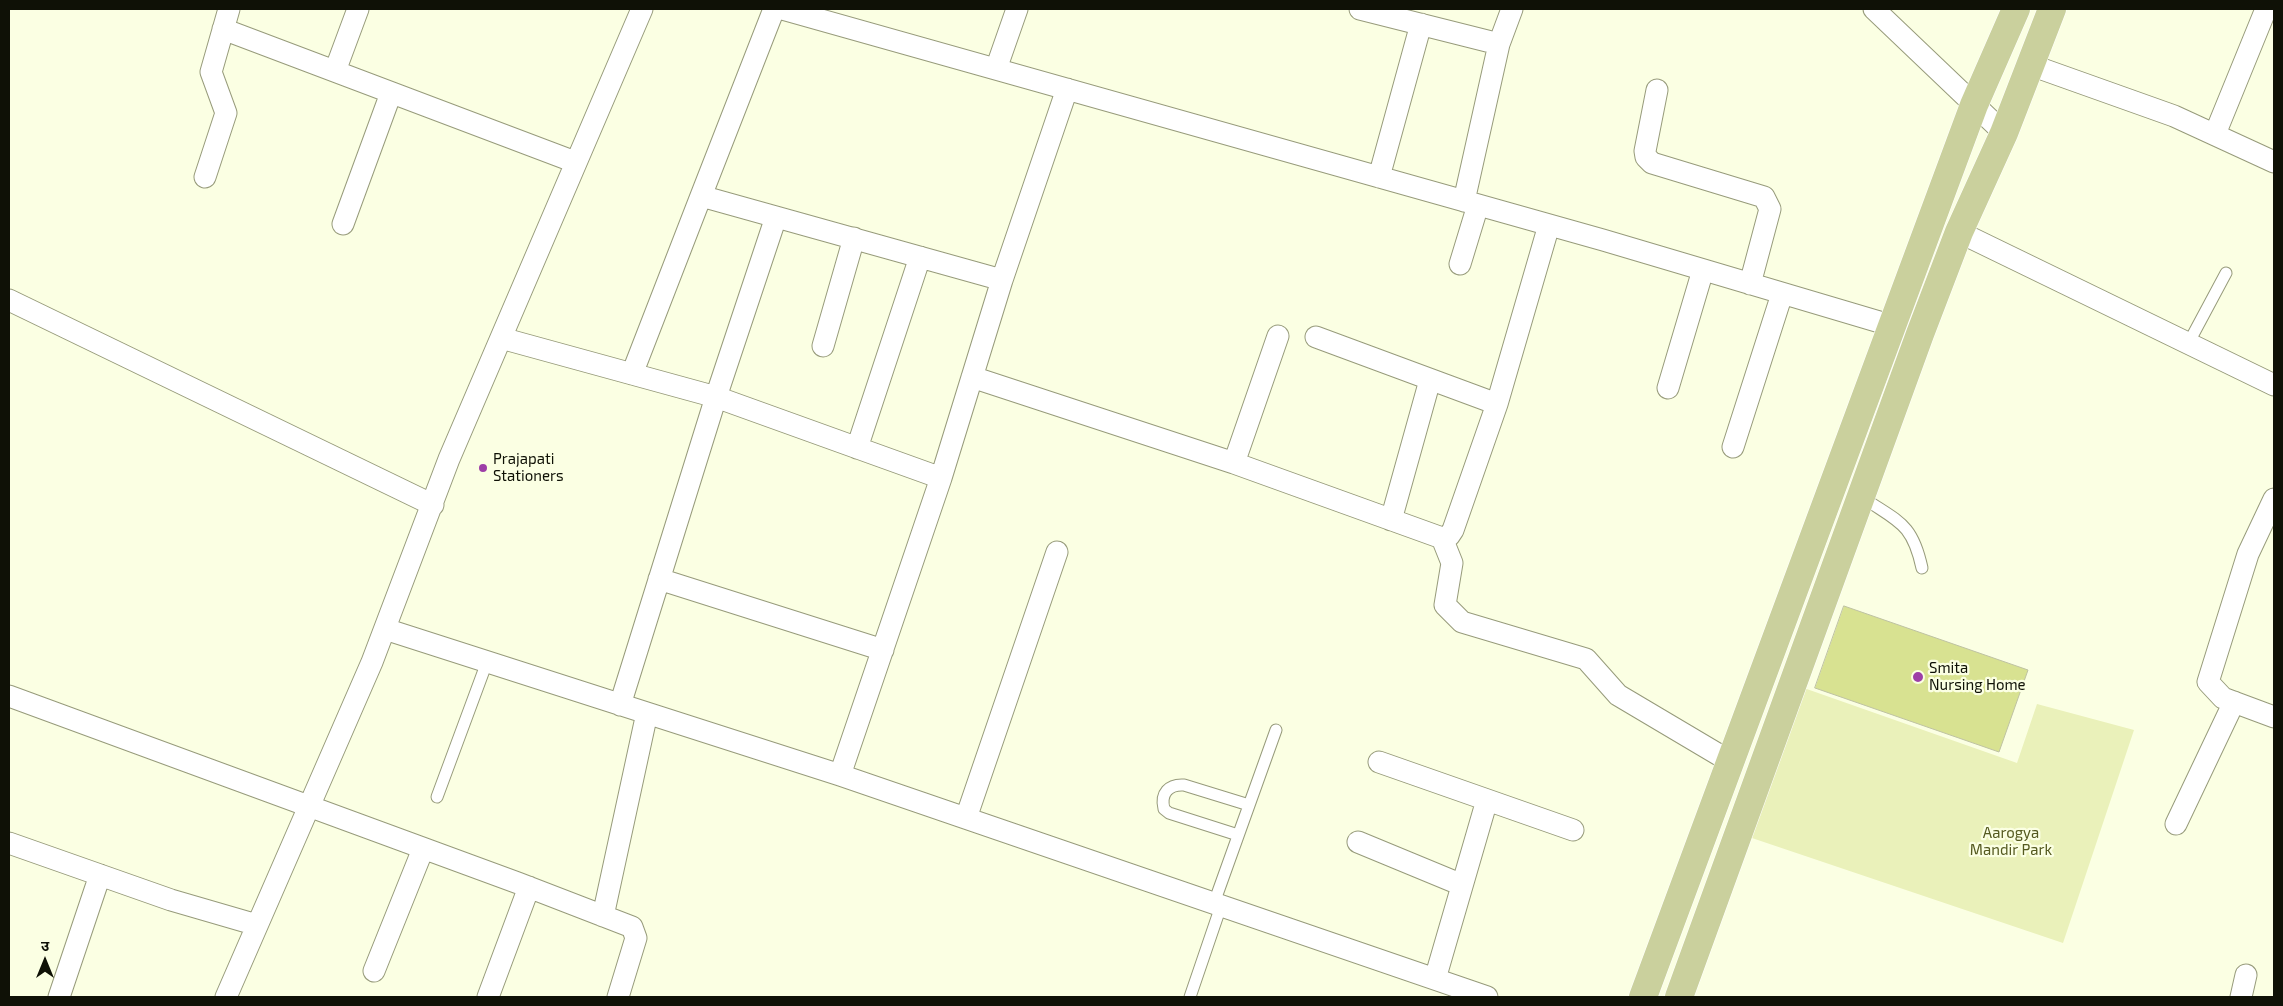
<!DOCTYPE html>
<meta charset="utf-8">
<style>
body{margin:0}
#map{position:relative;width:2283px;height:1006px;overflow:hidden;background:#fbffe3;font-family:"Exo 2","Noto Sans Devanagari",sans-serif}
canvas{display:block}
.frame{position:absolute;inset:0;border:10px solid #0f1106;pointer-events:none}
.north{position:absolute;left:20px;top:936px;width:50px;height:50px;-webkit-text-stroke:4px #fbffe3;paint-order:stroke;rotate:0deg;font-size:14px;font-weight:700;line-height:20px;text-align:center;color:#0f1106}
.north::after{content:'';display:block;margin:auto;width:18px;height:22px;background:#0f1106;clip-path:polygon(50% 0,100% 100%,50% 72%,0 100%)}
</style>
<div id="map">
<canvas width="2283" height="1006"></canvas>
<div class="frame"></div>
<div class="north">उ</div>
</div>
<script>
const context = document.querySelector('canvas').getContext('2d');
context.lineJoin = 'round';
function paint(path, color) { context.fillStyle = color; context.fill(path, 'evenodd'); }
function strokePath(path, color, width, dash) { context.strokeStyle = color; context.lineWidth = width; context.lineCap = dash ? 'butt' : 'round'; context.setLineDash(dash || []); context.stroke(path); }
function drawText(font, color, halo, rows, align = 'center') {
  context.font = font + ' "Exo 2",sans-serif'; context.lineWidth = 4.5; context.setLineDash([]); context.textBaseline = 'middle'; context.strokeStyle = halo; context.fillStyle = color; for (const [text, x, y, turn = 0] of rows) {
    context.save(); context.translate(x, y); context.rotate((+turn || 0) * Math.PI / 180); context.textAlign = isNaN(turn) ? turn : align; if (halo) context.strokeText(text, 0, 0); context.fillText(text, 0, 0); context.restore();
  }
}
paint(new Path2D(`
 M 1801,687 L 2017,763 L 2037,704 L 2134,730 L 2063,943 L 1746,836 Z`), '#eaf1ba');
const building = new Path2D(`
 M 1844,606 L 2028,670 L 1999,752 L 1815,688 Z`);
paint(building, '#d8e291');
strokePath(building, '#bec2a2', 1);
const service = new Path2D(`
 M 2188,344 L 2226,273
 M 1862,497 C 1898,522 1912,522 1922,568
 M 437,797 L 487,662
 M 1238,835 L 1169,813 L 1164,809 C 1160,793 1169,784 1184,785 L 1249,805
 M 1214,903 L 1276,730
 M 1190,997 L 1221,906`);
const minor = new Path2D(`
 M 782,9 L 1603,240 L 1893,326
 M 1360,9 L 1499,44
 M 1874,9 L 2004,133
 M 223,29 L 575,162
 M 2028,64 L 2174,116 L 2274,162
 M 996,69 L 1017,9
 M 335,71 L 358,9
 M 1657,90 L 1645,151 L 1646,157 L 1652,163 L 1764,197 L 1770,209 L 1750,284
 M 2215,134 L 2266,9
 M 205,177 L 226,113 L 211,72 L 229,9
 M 1379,177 L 1421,24
 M 701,196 L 774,9
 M 1464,201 L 1499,44 L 1512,9
 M 343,224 L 391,93
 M 1959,232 L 2274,385
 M 1460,264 L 1478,205
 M 1002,280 L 1067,89
 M 9,300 L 433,505
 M 1316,337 L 1497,404 L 1549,225
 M 501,338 L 716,397 L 941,478
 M 823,346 L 854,238
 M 632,374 L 701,196 L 1002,280 L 941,478 L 840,775
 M 972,377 L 1234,463 L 1442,538 L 1449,536 L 1453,530 L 1497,404
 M 1668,388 L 1703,270
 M 1733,447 L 1782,294
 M 857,448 L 920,257
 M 1234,463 L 1278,336
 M 2274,499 L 2248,554 L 2208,682 L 2223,698 L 2274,717
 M 1391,520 L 1430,380
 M 1442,538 L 1452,563 L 1445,605 L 1462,622 L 1586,659 L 1618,695 L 1731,762
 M 659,579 L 883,650
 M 385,629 L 840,775 L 1487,997
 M 9,696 L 518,883 L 632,927 L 636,938 L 618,997
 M 620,705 L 716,397 L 776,217
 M 1379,762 L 1573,830
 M 966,818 L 1057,552
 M 2176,824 L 2234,702
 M 1358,842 L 1462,885
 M 9,843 L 171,900 L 257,925
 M 603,916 L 647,713
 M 374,971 L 423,849
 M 1435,979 L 1487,800
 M 59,997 L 100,875
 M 226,997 L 372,662 L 449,459 L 642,9
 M 488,997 L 529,887
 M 2241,997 L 2246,975`);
const primary = new Path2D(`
 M 1643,997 L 1974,105 L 2016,9
 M 1679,997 L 1920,334 L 1959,232 L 2004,133 L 2052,9`);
strokePath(service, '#979b7b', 13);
strokePath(minor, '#979b7b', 23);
strokePath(primary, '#fff', 29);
strokePath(service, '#fff', 11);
strokePath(minor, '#fff', 21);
strokePath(primary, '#cad09d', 28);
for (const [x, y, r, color] of [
 [483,468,5,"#9d3ea7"],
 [1918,677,6,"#9d3ea7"]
]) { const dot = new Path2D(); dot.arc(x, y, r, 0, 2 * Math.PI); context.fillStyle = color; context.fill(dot); strokePath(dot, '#fbffe3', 2); }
drawText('15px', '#0f1106', '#fbffe3', [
 ["Prajapati",493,459],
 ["Stationers",493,476],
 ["Smita",1929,668],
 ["Nursing Home",1929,685]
], 'left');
drawText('15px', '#54591f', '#fbffe3', [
 ["Aarogya",2011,833],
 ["Mandir Park",2011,850]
]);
</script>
